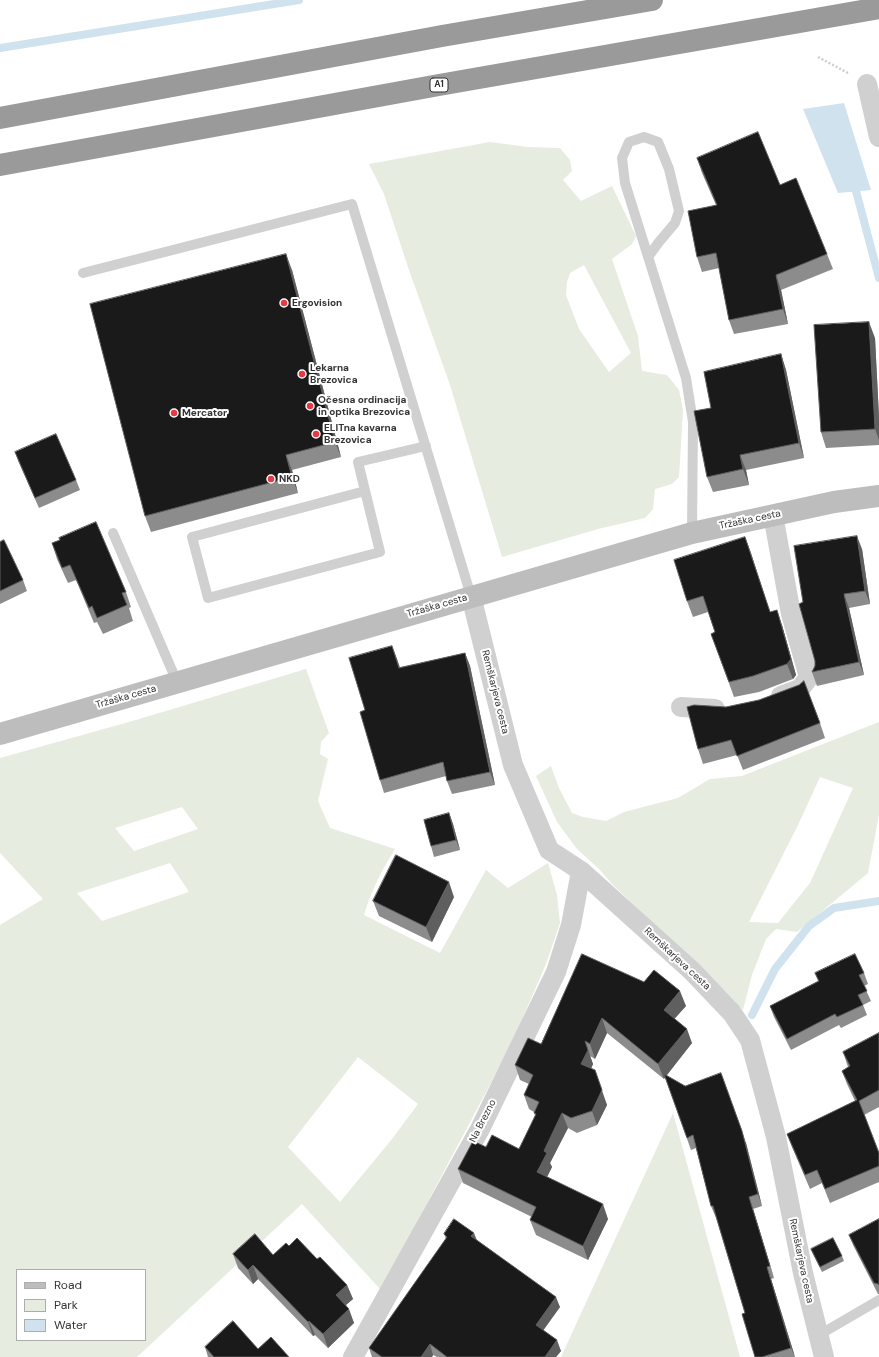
<!DOCTYPE html>
<meta charset="utf-8">
<style>
body{margin:0}
#map{position:relative;width:879px;height:1357px;overflow:hidden;background:#fff;font-family:"DM Sans",sans-serif}
canvas{display:block}
.legend{position:absolute;left:16px;top:1269px;width:130px;height:72px;box-sizing:border-box;background:#fff;border:1px solid #adadad;margin:0;padding:5px 7px;list-style:none;font-size:12px;color:#333}
.legend li{display:flex;align-items:center;gap:8px;height:20px}
.legend b{width:20px;border:1px solid #adadad}
</style>
<div id="map">
<canvas width="879" height="1357"></canvas>
<ul class="legend">
<li><b style="height:5px;background:#bdbdbd"></b>Road</li>
<li><b style="height:11px;background:#e6ecdf"></b>Park</li>
<li><b style="height:11px;background:#cfe2ee"></b>Water</li>
</ul>
</div>
<script>
const context = document.querySelector('canvas').getContext('2d');
context.lineJoin = 'round';
function paint(path, color) { context.fillStyle = color; context.fill(path, 'evenodd'); }
function strokePath(path, color, width, dash) { context.strokeStyle = color; context.lineWidth = width; context.lineCap = dash ? 'butt' : 'round'; context.setLineDash(dash || []); context.stroke(path); }
function drawText(font, color, halo, rows, align = 'center') {
  context.font = font + ' "DM Sans",sans-serif'; context.lineWidth = 4; context.setLineDash([]); context.textBaseline = 'middle'; context.strokeStyle = halo; context.fillStyle = color; for (const [text, x, y, turn = 0] of rows) {
    context.save(); context.translate(x, y); context.rotate((+turn || 0) * Math.PI / 180); context.textAlign = isNaN(turn) ? turn : align; if (halo) context.strokeText(text, 0, 0); context.fillText(text, 0, 0); context.restore();
  }
}
paint(new Path2D(`
 M 490,142 L 528,147 L 560,148 L 570,160 L 572,171 L 563,180 L 581,201 L 612,186 L 636,236 L 632,244 L 612,259 L 638,336 L 642,371 L 667,375 L 679,390 L 683,410 L 679,477 L 672,484 L 655,489 L 653,509 L 645,518 L 598,529 L 502,557 L 450,385 L 409,270 L 384,194 L 369,164 ZM 584,265 L 631,353 L 609,372 L 579,329 L 566,295 L 567,282 L 570,273 Z
 M 306,669 L 329,733 L 321,742 L 320,754 L 328,759 L 318,801 L 330,828 L 395,849 C 382,870 371,891 364,915 L 440,953 L 486,870 L 508,888 L 548,863 L 557,895 L 560,923 L 546,964 L 511,1045 L 381,1290 L 302,1204 L 137,1357 L 0,1357 L 0,925 L 43,899 L 0,853 L 0,758 L 136,720 ZM 182,807 L 198,829 L 134,851 L 115,828 ZM 170,863 L 189,892 L 102,921 L 77,893 ZM 358,1057 L 418,1104 L 392,1139 L 340,1202 L 288,1147 ZM 17,1270 L 145,1270 L 145,1340 L 17,1340 Z
 M 879,722 L 879,815 L 868,873 L 797,932 L 776,929 L 766,939 L 752,975 L 743,1010 L 724,990 L 698,967 L 613,885 L 599,869 L 577,849 L 557,822 L 536,776 L 551,766 L 559,788 L 572,813 L 583,817 L 606,821 L 624,812 L 678,798 L 710,779 L 742,776 ZM 820,777 L 853,788 L 810,883 L 778,923 L 749,922 L 799,823 Z
 M 673,1113 L 740,1357 L 561,1357 Z`), '#e6ecdf');
paint(new Path2D(`
 M 844,103 L 871,190 L 838,193 L 803,109 Z`), '#cfe2ee');
strokePath(new Path2D(`
 M 0,48 L 299,0
 M 856,191 L 879,278
 M 752,1015 L 775,969 L 809,926 L 834,908 L 879,901`), '#cfe2ee', 8);
strokePath(new Path2D(`
 M 818,57 L 848,73`), '#cdcdcd', 2.5, [2, 2]);
strokePath(new Path2D(`
 M 648,257 L 659,242 L 675,223 L 679,211 L 669,169 L 658,142 L 644,137 L 629,142 L 622,158 L 625,183 L 686,378 L 693,422 L 692,533
 M 83,273 L 352,204 L 471,596
 M 365,491 L 192,537 L 208,598 L 380,552 L 358,462 L 426,446
 M 113,533 L 177,682
 M 819,1335 L 879,1300`), '#d0d0d0', 10);
strokePath(new Path2D(`
 M 867,84 L 879,137
 M 773,515 L 791,614 L 809,677 L 800,689 L 781,696
 M 471,596 L 513,765 L 549,850 L 581,871 L 692,971 L 732,1013 L 750,1040 L 776,1137 L 803,1273 L 824,1357
 M 681,707 L 715,709
 M 353,1357 L 480,1129 L 556,972 L 571,925 L 581,871`), '#d0d0d0', 20);
strokePath(new Path2D(`
 M 0,734 L 692,533 L 834,502 L 879,496`), '#bdbdbd', 22);
strokePath(new Path2D(`
 M 0,118 L 442,36 L 652,0
 M 0,165 L 439,85 L 879,8`), '#9a9a9a', 22);
paint(new Path2D(`
 M 697,158 L 780,185 L 827,254 L 833,269 L 781,290 L 788,324 L 734,334 L 729,320 L 719,268 L 702,272 L 697,257 L 716,205 L 702,173 Z
 M 292,270 L 341,457 L 292,470 L 298,493 L 151,532 L 145,516 Z
 M 875,338 L 879,417 L 879,445 L 826,448 L 821,432 Z
 M 781,354 L 786,370 L 804,458 L 746,470 L 749,485 L 713,492 L 707,477 L 711,408 Z
 M 15,452 L 76,480 L 80,490 L 39,508 L 19,463 Z
 M 745,537 L 770,612 L 782,625 L 796,675 L 793,679 L 759,692 L 734,697 L 711,634 L 715,632 L 708,612 L 693,617 L 687,601 Z
 M 0,542 L 23,580 L 27,591 L 0,604 Z
 M 52,543 L 126,592 L 131,607 L 129,608 L 133,621 L 103,634 L 97,622 L 94,623 L 76,580 L 68,583 L 57,559 Z
 M 862,549 L 870,604 L 849,608 L 864,675 L 817,686 L 812,672 L 815,666 L 815,661 L 803,602 Z
 M 392,646 L 400,667 L 465,653 L 470,666 L 495,785 L 452,794 L 447,781 L 446,776 L 384,793 L 380,780 L 365,710 Z
 M 687,707 L 820,723 L 825,738 L 743,770 L 737,755 L 703,764 L 698,749 Z
 M 449,813 L 453,824 L 460,850 L 434,857 L 431,846 Z
 M 454,897 L 432,942 L 379,916 L 373,901 Z
 M 582,954 L 686,1006 L 674,1019 L 692,1043 L 666,1075 L 746,1143 L 762,1206 L 753,1209 L 774,1278 L 771,1279 L 795,1357 L 755,1357 L 745,1313 L 716,1218 L 711,1206 L 696,1148 L 691,1150 L 665,1077 L 664,1079 L 607,1033 L 595,1059 L 590,1056 L 593,1064 L 591,1069 L 607,1105 L 597,1125 L 577,1133 L 568,1128 L 550,1163 L 552,1167 L 547,1177 L 608,1219 L 588,1260 L 536,1235 L 530,1220 L 532,1217 L 463,1183 L 458,1169 L 486,1147 L 519,1149 L 535,1116 L 534,1112 L 529,1109 L 524,1095 L 529,1084 L 520,1080 L 515,1065 L 541,1044 Z
 M 815,973 L 864,973 L 868,984 L 864,986 L 871,1001 L 863,1005 L 867,1015 L 841,1028 L 839,1025 L 791,1050 L 774,1017 L 770,1006 L 818,981 Z
 M 879,1033 L 879,1107 L 864,1115 L 879,1153 L 879,1182 L 830,1203 L 822,1183 L 810,1189 L 792,1147 L 787,1134 L 855,1101 L 847,1084 L 842,1071 L 848,1067 L 843,1052 Z
 M 879,1219 L 879,1294 L 878,1294 L 853,1245 L 849,1235 Z
 M 444,1234 L 477,1240 L 560,1307 L 543,1330 L 561,1351 L 556,1357 L 437,1357 L 433,1355 L 432,1357 L 372,1357 L 369,1348 L 446,1239 Z
 M 289,1246 L 317,1259 L 347,1285 L 353,1299 L 346,1305 L 354,1323 L 328,1348 L 315,1335 L 313,1336 L 258,1279 L 253,1284 L 238,1268 L 233,1254 L 273,1255 Z
 M 811,1249 L 842,1256 L 844,1261 L 822,1272 L 813,1254 Z
 M 205,1347 L 289,1357 L 208,1357 Z`), '#8c8c8c');
paint(new Path2D(`
 M 286,254 L 292,270 L 341,457 L 335,442 Z
 M 776,275 L 781,290 L 788,324 L 783,309 Z
 M 869,322 L 875,338 L 879,417 L 879,440 L 875,429 Z
 M 781,354 L 786,370 L 804,458 L 799,443 Z
 M 286,455 L 292,470 L 298,493 L 292,477 Z
 M 740,455 L 746,470 L 749,485 L 743,469 Z
 M 857,536 L 862,549 L 870,604 L 865,591 Z
 M 745,537 L 751,553 L 775,628 L 770,612 Z
 M 844,594 L 849,608 L 864,675 L 859,662 Z
 M 777,610 L 782,625 L 796,675 L 793,679 L 787,664 Z
 M 392,646 L 397,659 L 403,681 L 399,668 Z
 M 465,653 L 470,666 L 495,785 L 490,772 Z
 M 449,813 L 453,824 L 460,850 L 456,840 Z
 M 449,882 L 454,897 L 432,942 L 426,927 Z
 M 680,991 L 686,1006 L 669,1025 L 664,1010 Z
 M 602,1018 L 607,1033 L 595,1059 L 590,1044 Z
 M 687,1029 L 692,1043 L 664,1079 L 658,1064 Z
 M 585,1041 L 593,1064 L 587,1078 L 581,1064 Z
 M 595,1070 L 607,1105 L 597,1125 L 592,1111 Z
 M 721,1073 L 746,1143 L 762,1206 L 758,1194 Z
 M 562,1113 L 568,1128 L 550,1163 L 552,1167 L 542,1187 L 537,1172 L 544,1151 Z
 M 749,1197 L 753,1209 L 774,1278 L 770,1266 Z
 M 603,1204 L 608,1219 L 588,1260 L 583,1246 Z
 M 474,1233 L 478,1243 L 471,1236 Z
 M 253,1265 L 258,1279 L 253,1284 L 248,1270 Z
 M 767,1267 L 771,1279 L 795,1357 L 791,1348 Z
 M 347,1285 L 353,1299 L 341,1309 L 336,1295 Z
 M 556,1297 L 560,1307 L 540,1335 L 536,1325 Z
 M 349,1309 L 354,1323 L 328,1348 L 323,1334 Z
 M 309,1321 L 315,1335 L 313,1336 L 308,1322 Z
 M 557,1340 L 561,1351 L 556,1357 L 545,1357 Z
 M 430,1344 L 433,1355 L 432,1357 L 421,1357 Z`), '#5f5f5f');
const building = new Path2D(`
 M 758,132 L 780,185 L 796,178 L 827,254 L 776,275 L 783,309 L 729,320 L 716,253 L 697,257 L 688,211 L 717,205 L 697,158 Z
 M 286,254 L 335,442 L 286,455 L 292,477 L 145,516 L 90,304 Z
 M 869,322 L 875,429 L 821,432 L 814,325 Z
 M 781,354 L 799,443 L 740,455 L 743,469 L 707,477 L 694,411 L 711,408 L 704,372 Z
 M 56,434 L 76,480 L 35,498 L 15,452 Z
 M 96,522 L 126,592 L 122,593 L 127,605 L 97,618 L 92,606 L 89,608 L 70,565 L 62,568 L 52,543 L 60,540 L 59,538 Z
 M 857,536 L 865,591 L 844,594 L 859,662 L 812,672 L 815,666 L 815,661 L 799,604 L 803,602 L 794,546 Z
 M 745,537 L 770,612 L 777,610 L 791,659 L 787,664 L 753,676 L 729,682 L 711,634 L 715,632 L 703,596 L 687,601 L 674,560 Z
 M 4,540 L 23,580 L 0,591 L 0,542 Z
 M 392,646 L 399,668 L 465,653 L 490,772 L 447,781 L 443,762 L 380,780 L 360,712 L 365,710 L 349,658 Z
 M 804,681 L 820,723 L 737,756 L 731,740 L 698,749 L 687,707 L 694,705 L 726,707 L 759,700 L 799,685 Z
 M 449,813 L 456,840 L 431,846 L 424,820 Z
 M 396,855 L 449,882 L 426,927 L 373,901 Z
 M 582,954 L 644,982 L 654,970 L 680,991 L 664,1010 L 687,1029 L 658,1064 L 602,1018 L 590,1044 L 585,1041 L 588,1050 L 581,1064 L 595,1070 L 602,1090 L 592,1111 L 571,1118 L 562,1113 L 544,1151 L 547,1153 L 537,1172 L 603,1204 L 583,1246 L 530,1220 L 536,1207 L 458,1169 L 473,1141 L 486,1147 L 492,1135 L 519,1149 L 536,1114 L 534,1113 L 539,1102 L 524,1095 L 533,1075 L 515,1065 L 528,1038 L 541,1044 Z
 M 855,954 L 864,973 L 859,975 L 867,991 L 858,995 L 863,1005 L 837,1017 L 835,1014 L 787,1039 L 770,1006 L 819,981 L 815,973 Z
 M 879,1033 L 879,1090 L 859,1101 L 879,1153 L 879,1166 L 825,1189 L 817,1170 L 805,1175 L 787,1134 L 857,1100 L 842,1071 L 850,1066 L 843,1052 Z
 M 721,1073 L 742,1131 L 758,1194 L 749,1197 L 770,1266 L 767,1267 L 791,1348 L 762,1357 L 755,1357 L 742,1314 L 745,1313 L 713,1206 L 711,1206 L 693,1135 L 687,1138 L 664,1074 L 685,1086 Z
 M 454,1219 L 474,1233 L 471,1236 L 556,1297 L 536,1325 L 557,1340 L 545,1357 L 447,1357 L 430,1344 L 421,1357 L 382,1357 L 369,1348 L 447,1237 L 444,1234 Z
 M 879,1219 L 879,1285 L 878,1284 L 874,1283 L 849,1235 Z
 M 255,1234 L 273,1255 L 286,1243 L 289,1246 L 297,1238 L 317,1259 L 320,1257 L 347,1285 L 336,1295 L 349,1309 L 323,1334 L 309,1321 L 308,1322 L 253,1265 L 248,1270 L 233,1254 Z
 M 833,1238 L 842,1256 L 820,1267 L 811,1249 Z
 M 233,1321 L 258,1349 L 271,1337 L 289,1357 L 214,1357 L 205,1347 Z`);
paint(building, '#1a1a1a');
strokePath(building, '#5f5f5f', 1);
for (const [x, y, r, color] of [
 [284,303,4,"#e63946"],
 [302,374,4,"#e63946"],
 [310,406,4,"#e63946"],
 [174,413,4,"#e63946"],
 [316,434,4,"#e63946"],
 [271,479,4,"#e63946"]
]) { const dot = new Path2D(); dot.arc(x, y, r, 0, 2 * Math.PI); context.fillStyle = color; context.fill(dot); strokePath(dot, '#fff', 1.5); }
for (const [x, y, w] of [
 [439,85,18]
]) { const box = new Path2D(); box.roundRect(x - w / 2, y - 7, w, 14, 3); context.fillStyle = '#fff'; context.fill(box); strokePath(box, '#333', 1); }
drawText('bold 9px', '#333', null, [
 ["A1",439,85]
]);
drawText('bold 10px', '#333', '#fff', [
 ["Ergovision",292,303],
 ["Lekarna",310,368],
 ["Brezovica",310,380],
 ["Očesna ordinacija",318,400],
 ["in optika Brezovica",318,412],
 ["Mercator",182,413],
 ["ELITna kavarna",324,428],
 ["Brezovica",324,440],
 ["NKD",279,479]
], 'left');
drawText('10px', '#333', '#fff', [
 ["Tržaška cesta",750,520,-12],
 ["Tržaška cesta",437,606,-16],
 ["Remškarjeva cesta",495,692,76],
 ["Tržaška cesta",126,697,-16],
 ["Remškarjeva cesta",677,959,43],
 ["Na Brezno",483,1121,-63],
 ["Remškarjeva cesta",801,1261,78]
]);
</script>
